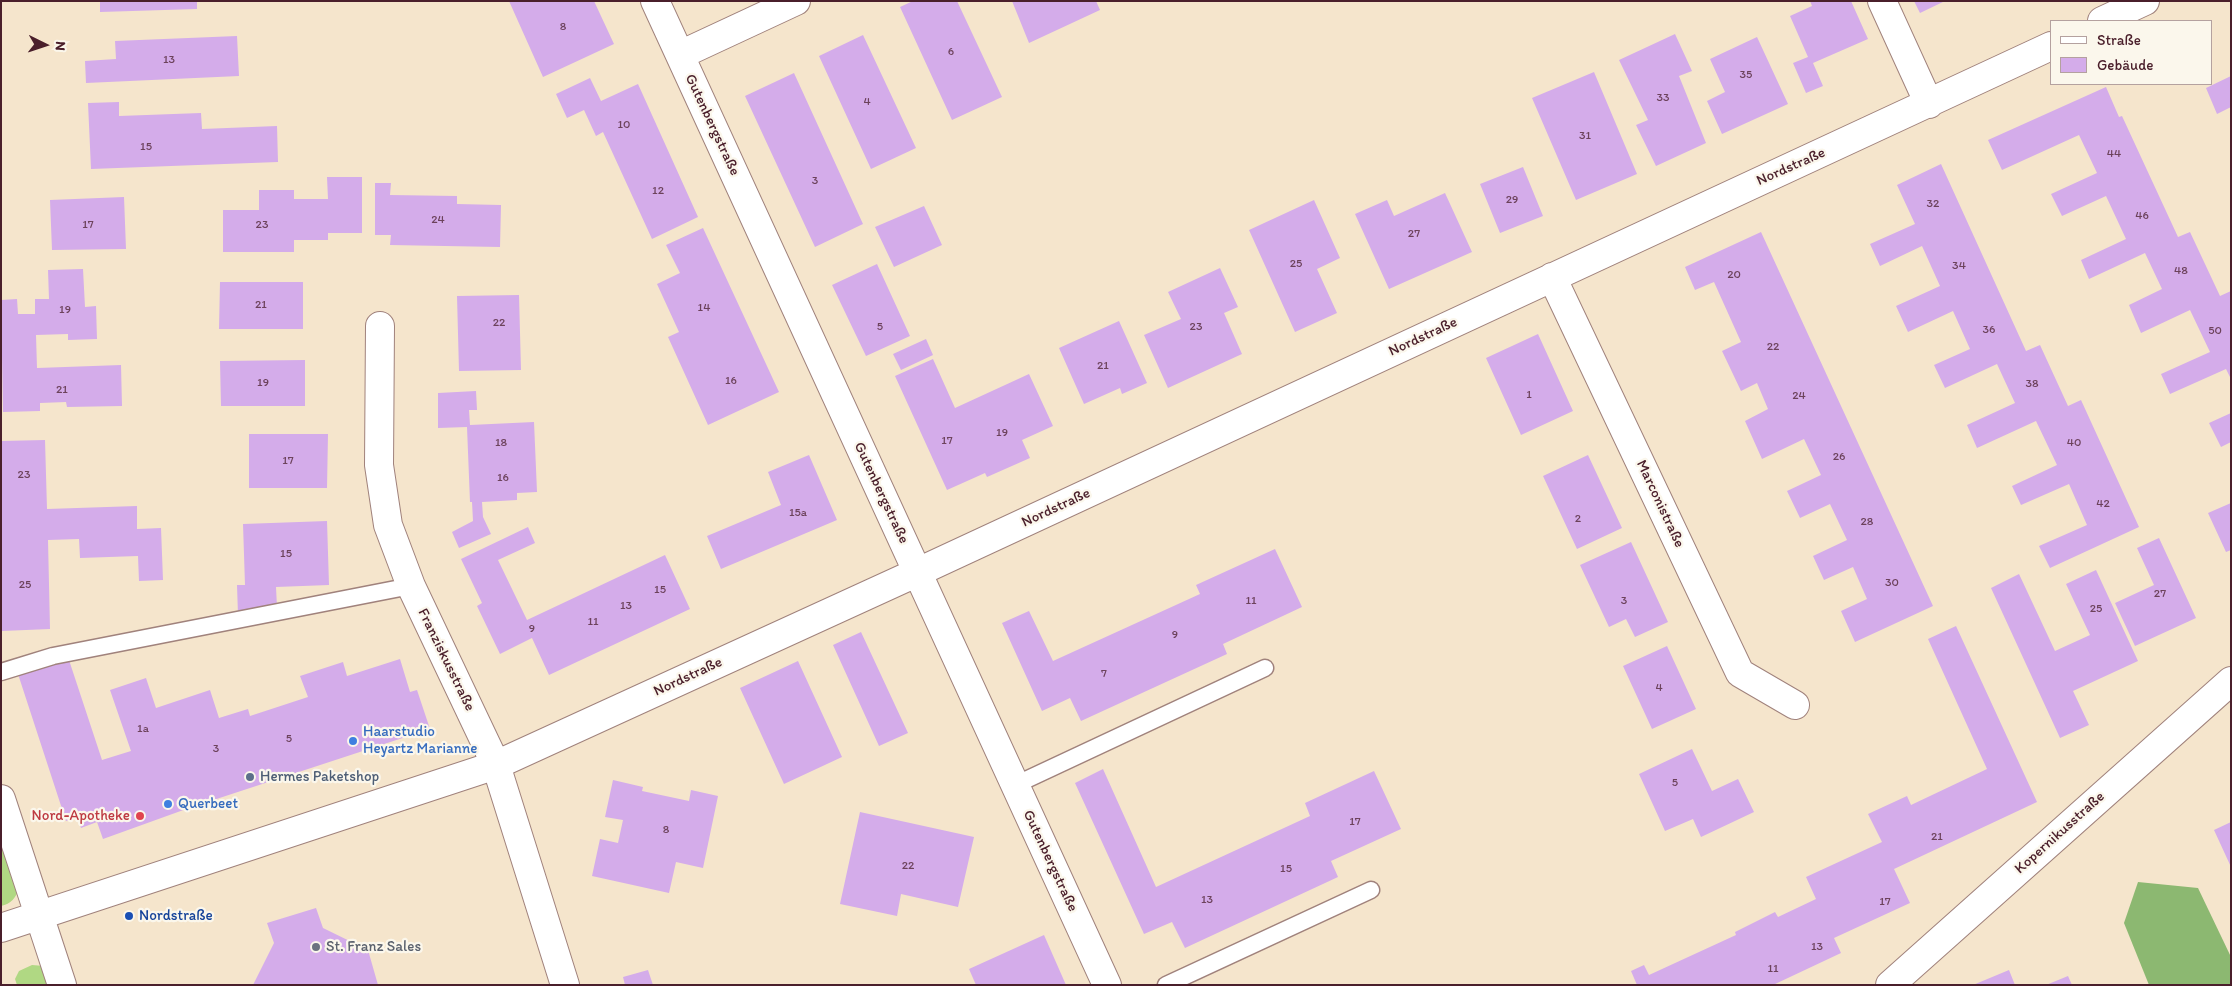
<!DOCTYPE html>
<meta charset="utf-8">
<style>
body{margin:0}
#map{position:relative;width:2232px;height:986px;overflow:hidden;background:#f5e5cc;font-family:Itim,sans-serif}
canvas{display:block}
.frame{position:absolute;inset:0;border:2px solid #4a1f2b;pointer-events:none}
.legend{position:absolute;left:2050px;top:20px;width:162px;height:65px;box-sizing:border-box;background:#fbf7ec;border:1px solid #b4a19f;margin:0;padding:6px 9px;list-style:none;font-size:15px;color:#4a1f2b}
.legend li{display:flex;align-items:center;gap:10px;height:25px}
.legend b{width:25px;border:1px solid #b4a19f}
.north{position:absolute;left:20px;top:20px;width:50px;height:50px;-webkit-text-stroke:4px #fbf7ec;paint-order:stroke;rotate:94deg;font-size:14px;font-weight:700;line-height:20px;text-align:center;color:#4a1f2b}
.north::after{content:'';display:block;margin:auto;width:18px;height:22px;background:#4a1f2b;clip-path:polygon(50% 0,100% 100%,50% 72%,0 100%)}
</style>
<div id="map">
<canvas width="2232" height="986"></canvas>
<div class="frame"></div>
<ul class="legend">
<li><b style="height:6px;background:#fff"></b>Straße</li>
<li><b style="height:14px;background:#d4acea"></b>Gebäude</li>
</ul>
<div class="north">N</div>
</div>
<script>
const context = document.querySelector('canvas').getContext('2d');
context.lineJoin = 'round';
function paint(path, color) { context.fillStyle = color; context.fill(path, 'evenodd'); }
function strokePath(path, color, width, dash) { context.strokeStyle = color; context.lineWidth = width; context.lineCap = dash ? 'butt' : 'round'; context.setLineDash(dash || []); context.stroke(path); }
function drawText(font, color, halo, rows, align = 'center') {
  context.font = font + ' Itim,sans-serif'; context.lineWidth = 4.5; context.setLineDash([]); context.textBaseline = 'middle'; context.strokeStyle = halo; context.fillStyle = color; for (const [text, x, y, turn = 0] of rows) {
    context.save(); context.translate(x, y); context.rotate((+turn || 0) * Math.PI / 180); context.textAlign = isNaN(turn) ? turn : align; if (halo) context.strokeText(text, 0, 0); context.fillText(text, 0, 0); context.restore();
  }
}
paint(new Path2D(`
 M 1,835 L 19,888 C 16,898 11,904 1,906 Z
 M 32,965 L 44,966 L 50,985 L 17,985 L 15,979 L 19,971 Z`), '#b0d883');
paint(new Path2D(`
 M 2138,882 L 2198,888 L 2231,957 L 2231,985 L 2149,985 L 2124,923 Z`), '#8cb871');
paint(new Path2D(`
 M 100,1 L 197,1 L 197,9 L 100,12 Z
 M 509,1 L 594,1 L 614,44 L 543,77 Z
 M 913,1 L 957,1 L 1002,97 L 952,120 L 900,7 Z
 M 1012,1 L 1096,1 L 1100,10 L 1029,43 Z
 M 1810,1 L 1851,1 L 1868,39 L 1813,63 L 1823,86 L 1806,93 L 1793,63 L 1808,57 L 1790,16 L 1812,6 Z
 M 1914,1 L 1945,1 L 1920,13 Z
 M 1675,34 L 1692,71 L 1679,76 L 1706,143 L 1656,166 L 1636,125 L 1648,120 L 1619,60 Z
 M 863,35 L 916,148 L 871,169 L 819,56 Z
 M 237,36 L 239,76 L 86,83 L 85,61 L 116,59 L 115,41 Z
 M 1757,37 L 1788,104 L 1722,134 L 1707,101 L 1725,92 L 1710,59 Z
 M 1594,72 L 1637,174 L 1576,200 L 1532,98 Z
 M 794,73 L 863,224 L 815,247 L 745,96 Z
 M 2231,76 L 2231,107 L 2217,114 L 2206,88 Z
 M 590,78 L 601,101 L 638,84 L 698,217 L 652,239 L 603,132 L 596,136 L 584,110 L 567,118 L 556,94 Z
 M 2106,87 L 2119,117 L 2122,116 L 2178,237 L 2190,232 L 2220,296 L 2231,291 L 2231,379 L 2226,369 L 2170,394 L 2161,374 L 2210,352 L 2190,310 L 2141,333 L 2129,305 L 2162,289 L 2145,253 L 2089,279 L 2081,260 L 2126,239 L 2106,196 L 2062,216 L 2051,194 L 2097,173 L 2079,135 L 2002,170 L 1988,140 Z
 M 119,102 L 119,116 L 201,113 L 202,129 L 277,126 L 278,162 L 91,169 L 88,103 Z
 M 1941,164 L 2026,351 L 2040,345 L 2068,406 L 2081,400 L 2139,527 L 2050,568 L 2039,546 L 2087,525 L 2069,484 L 2021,505 L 2012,486 L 2057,465 L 2036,421 L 1977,448 L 1967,425 L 2015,403 L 1997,364 L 1945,388 L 1934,365 L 1970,349 L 1953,311 L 1908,332 L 1896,306 L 1940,286 L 1922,246 L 1880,266 L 1870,244 L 1915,224 L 1897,185 Z
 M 1523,167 L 1543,216 L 1500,233 L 1480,184 Z
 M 327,177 L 362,177 L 362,233 L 328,233 L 328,240 L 294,240 L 294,252 L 223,252 L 223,210 L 259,210 L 259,190 L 294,190 L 294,199 L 328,199 Z
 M 375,183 L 391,183 L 390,195 L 457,196 L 457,204 L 501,205 L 500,247 L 390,245 L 391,235 L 375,235 Z
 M 1445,193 L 1472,252 L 1389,289 L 1355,214 L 1387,200 L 1394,216 Z
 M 124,197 L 126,249 L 52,250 L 50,200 Z
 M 1314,200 L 1340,258 L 1317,269 L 1337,313 L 1295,332 L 1249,230 Z
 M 924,206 L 942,245 L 894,267 L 875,227 Z
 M 703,228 L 779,392 L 708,425 L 668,337 L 679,332 L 657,284 L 680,273 L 666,245 Z
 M 1761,232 L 1933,606 L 1855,642 L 1841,611 L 1867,599 L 1853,567 L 1824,580 L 1813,556 L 1847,540 L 1830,504 L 1800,518 L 1787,491 L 1821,475 L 1804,439 L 1762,459 L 1745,421 L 1768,409 L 1757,383 L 1741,391 L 1722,351 L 1741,342 L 1714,282 L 1695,290 L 1685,267 Z
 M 877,264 L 910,336 L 866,356 L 832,285 Z
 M 1220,268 L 1238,307 L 1224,313 L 1242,354 L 1168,388 L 1144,335 L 1181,319 L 1168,292 Z
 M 83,269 L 85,307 L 96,306 L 97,339 L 68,340 L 68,334 L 36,335 L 37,368 L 121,365 L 122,406 L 67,407 L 66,402 L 40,403 L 40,411 L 3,412 L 1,300 L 17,299 L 18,314 L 35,314 L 35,299 L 49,299 L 48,270 Z
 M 220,282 L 303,282 L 303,329 L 219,329 Z
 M 519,295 L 521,370 L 459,371 L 457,296 Z
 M 1119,321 L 1147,383 L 1122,394 L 1120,388 L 1084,404 L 1059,348 Z
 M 1538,334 L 1573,411 L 1521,435 L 1486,358 Z
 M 926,339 L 933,355 L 901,370 L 893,354 Z
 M 933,359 L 955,408 L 1029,374 L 1053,426 L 1022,440 L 1030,458 L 987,477 L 985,473 L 947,490 L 895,376 Z
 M 305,360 L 305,406 L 221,406 L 220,361 Z
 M 476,391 L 477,410 L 469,410 L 470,425 L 534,422 L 537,492 L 517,493 L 517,500 L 482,502 L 483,517 L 491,534 L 459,548 L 452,532 L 473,521 L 472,502 L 470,502 L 467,427 L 438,428 L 438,393 Z
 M 2231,413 L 2231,442 L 2221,447 L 2209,423 Z
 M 249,434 L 328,434 L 327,488 L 249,488 Z
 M 45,440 L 47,509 L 137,506 L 137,529 L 161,528 L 163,580 L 139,581 L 138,556 L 80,558 L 79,539 L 48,540 L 50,629 L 2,631 L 1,441 Z
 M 809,455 L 837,520 L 721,569 L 707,536 L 781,505 L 768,472 Z
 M 1588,455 L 1622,528 L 1577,549 L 1543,476 Z
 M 2231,503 L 2231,550 L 2226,552 L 2208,513 Z
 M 327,521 L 329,585 L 276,587 L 277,607 L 238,615 L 237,585 L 245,585 L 243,524 Z
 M 528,527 L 535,543 L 498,560 L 527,620 L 665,555 L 690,609 L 549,675 L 532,638 L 500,654 L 477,606 L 482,603 L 461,559 Z
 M 2159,538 L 2196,618 L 2135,646 L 2115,603 L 2154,585 L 2137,548 Z
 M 1631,542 L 1668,622 L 1635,637 L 1626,619 L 1609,627 L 1580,565 Z
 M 1275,549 L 1302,607 L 1223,644 L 1227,654 L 1081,721 L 1070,698 L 1042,711 L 1002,623 L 1029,611 L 1053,661 L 1200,594 L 1196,585 Z
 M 2096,570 L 2138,661 L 2073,691 L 2089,725 L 2060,738 L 1991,588 L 2019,574 L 2055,651 L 2090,635 L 2066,584 Z
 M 1956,626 L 2037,802 L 1894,869 L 1910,903 L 1834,938 L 1841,953 L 1773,985 L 1637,985 L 1631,971 L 1644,965 L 1649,975 L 1736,935 L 1735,932 L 1775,912 L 1778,917 L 1816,899 L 1806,877 L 1882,842 L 1868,814 L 1907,796 L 1911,805 L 1987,769 L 1928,639 Z
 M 861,632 L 908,733 L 879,746 L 833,645 Z
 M 1667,646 L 1696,709 L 1652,729 L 1623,666 Z
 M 68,657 L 102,760 L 131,751 L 110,690 L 146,678 L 156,708 L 210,690 L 219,718 L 248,709 L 250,716 L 308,697 L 300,676 L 343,662 L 347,676 L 400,659 L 410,692 L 417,690 L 430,729 L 189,808 L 103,839 L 97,822 L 81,828 L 77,818 L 66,821 L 18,674 Z
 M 798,661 L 842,757 L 784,784 L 740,688 Z
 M 1692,749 L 1712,791 L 1738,779 L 1754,812 L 1701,837 L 1693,819 L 1665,831 L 1639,774 Z
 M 1103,769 L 1156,887 L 1310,816 L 1305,803 L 1374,771 L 1401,829 L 1331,861 L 1338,877 L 1185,948 L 1172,922 L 1144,934 L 1075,783 Z
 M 613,780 L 643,787 L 642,791 L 689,801 L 691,790 L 718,796 L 703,868 L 676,862 L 669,893 L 592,876 L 600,839 L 618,843 L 623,820 L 605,817 Z
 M 860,812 L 974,837 L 958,907 L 901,894 L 897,916 L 840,904 Z
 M 2231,822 L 2231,867 L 2214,830 Z
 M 316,908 L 323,928 L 368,950 L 378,985 L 253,985 L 274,943 L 267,923 Z
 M 1044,935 L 1066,985 L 976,985 L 969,969 Z
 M 648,970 L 653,985 L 625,985 L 623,977 Z
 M 2009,970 L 2015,985 L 1973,985 Z
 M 2068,976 L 2072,985 L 2046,985 Z`), '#d4acea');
const service = new Path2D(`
 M 1,672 L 53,656 L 411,586
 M 1015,785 L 1265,668
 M 1166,985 L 1371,890`);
const minor = new Path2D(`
 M 655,1 L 1107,985
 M 1882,1 L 1929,104
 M 2102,21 L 2145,1
 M 680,55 L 796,1
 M 1552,277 L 1740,673 L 1795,705
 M 380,326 L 379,465 L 388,525 L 411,586 L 496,765 L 565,985
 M 1,799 L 62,985
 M 1,928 L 496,765 L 918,572 L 2051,46
 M 1890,985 L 2231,681`);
strokePath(service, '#a0827c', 19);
strokePath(minor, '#a0827c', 30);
strokePath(service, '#fff', 16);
strokePath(minor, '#fff', 28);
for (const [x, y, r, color] of [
 [353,741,5,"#3f7fe0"],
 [250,777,5,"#5c6f8a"],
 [168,804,5,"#3f7fe0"],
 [140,816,5,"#e0444e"],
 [129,916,5,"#1a4fb4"],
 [316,947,5,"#6b7280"]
]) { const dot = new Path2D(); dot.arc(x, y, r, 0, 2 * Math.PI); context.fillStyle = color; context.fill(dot); strokePath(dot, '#fbf7ec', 2); }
drawText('12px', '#6c425b', null, [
 ["8",563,27],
 ["6",951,52],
 ["13",169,60],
 ["35",1746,75],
 ["33",1663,98],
 ["4",867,102],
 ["10",624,125],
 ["31",1585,136],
 ["15",146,147],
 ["44",2114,154],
 ["3",815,181],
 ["12",658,191],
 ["29",1512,200],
 ["32",1933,204],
 ["46",2142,216],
 ["24",438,220],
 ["17",88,225],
 ["23",262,225],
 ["27",1414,234],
 ["25",1296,264],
 ["34",1959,266],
 ["48",2181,271],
 ["20",1734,275],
 ["21",261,305],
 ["14",704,308],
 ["19",65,310],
 ["22",499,323],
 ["5",880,327],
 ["23",1196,327],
 ["36",1989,330],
 ["50",2215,331],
 ["22",1773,347],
 ["21",1103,366],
 ["16",731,381],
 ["19",263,383],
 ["38",2032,384],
 ["21",62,390],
 ["1",1529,395],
 ["24",1799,396],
 ["19",1002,433],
 ["17",947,441],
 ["18",501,443],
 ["40",2074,443],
 ["26",1839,457],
 ["17",288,461],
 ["23",24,475],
 ["16",503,478],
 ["42",2103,504],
 ["15a",798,513],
 ["2",1578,519],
 ["28",1867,522],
 ["15",286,554],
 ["30",1892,583],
 ["25",25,585],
 ["15",660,590],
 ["27",2160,594],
 ["11",1251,601],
 ["3",1624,601],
 ["13",626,606],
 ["25",2096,609],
 ["11",593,622],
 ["9",532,629],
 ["9",1175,635],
 ["7",1104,674],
 ["4",1659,688],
 ["1a",143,729],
 ["5",289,739],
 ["3",216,749],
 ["5",1675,783],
 ["17",1355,822],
 ["8",666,830],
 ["21",1937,837],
 ["22",908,866],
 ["15",1286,869],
 ["13",1207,900],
 ["17",1885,902],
 ["13",1817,947],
 ["11",1773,969]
]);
drawText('15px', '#4a1f2b', '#fbf7ec', [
 ["Gutenbergstraße",712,125,65],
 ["Nordstraße",1791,167,-24],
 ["Nordstraße",1423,337,-25],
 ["Gutenbergstraße",881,493,65],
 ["Marconistraße",1660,504,65],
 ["Nordstraße",1056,508,-25],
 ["Franziskusstraße",446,660,64],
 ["Nordstraße",688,677,-25],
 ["Kopernikusstraße",2060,833,-42],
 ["Gutenbergstraße",1050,861,65]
]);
drawText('15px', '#366cbe', '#fbf7ec', [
 ["Haarstudio",363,732],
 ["Heyartz Marianne",363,749],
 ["Querbeet",178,804]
], 'left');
drawText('15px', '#4e5e75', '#fbf7ec', [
 ["Hermes Paketshop",260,777]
], 'left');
drawText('15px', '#be3a42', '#fbf7ec', [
 ["Nord-Apotheke",130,816]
], 'right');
drawText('15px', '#164399', '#fbf7ec', [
 ["Nordstraße",139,916]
], 'left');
drawText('15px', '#5b616d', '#fbf7ec', [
 ["St. Franz Sales",326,947]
], 'left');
</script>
